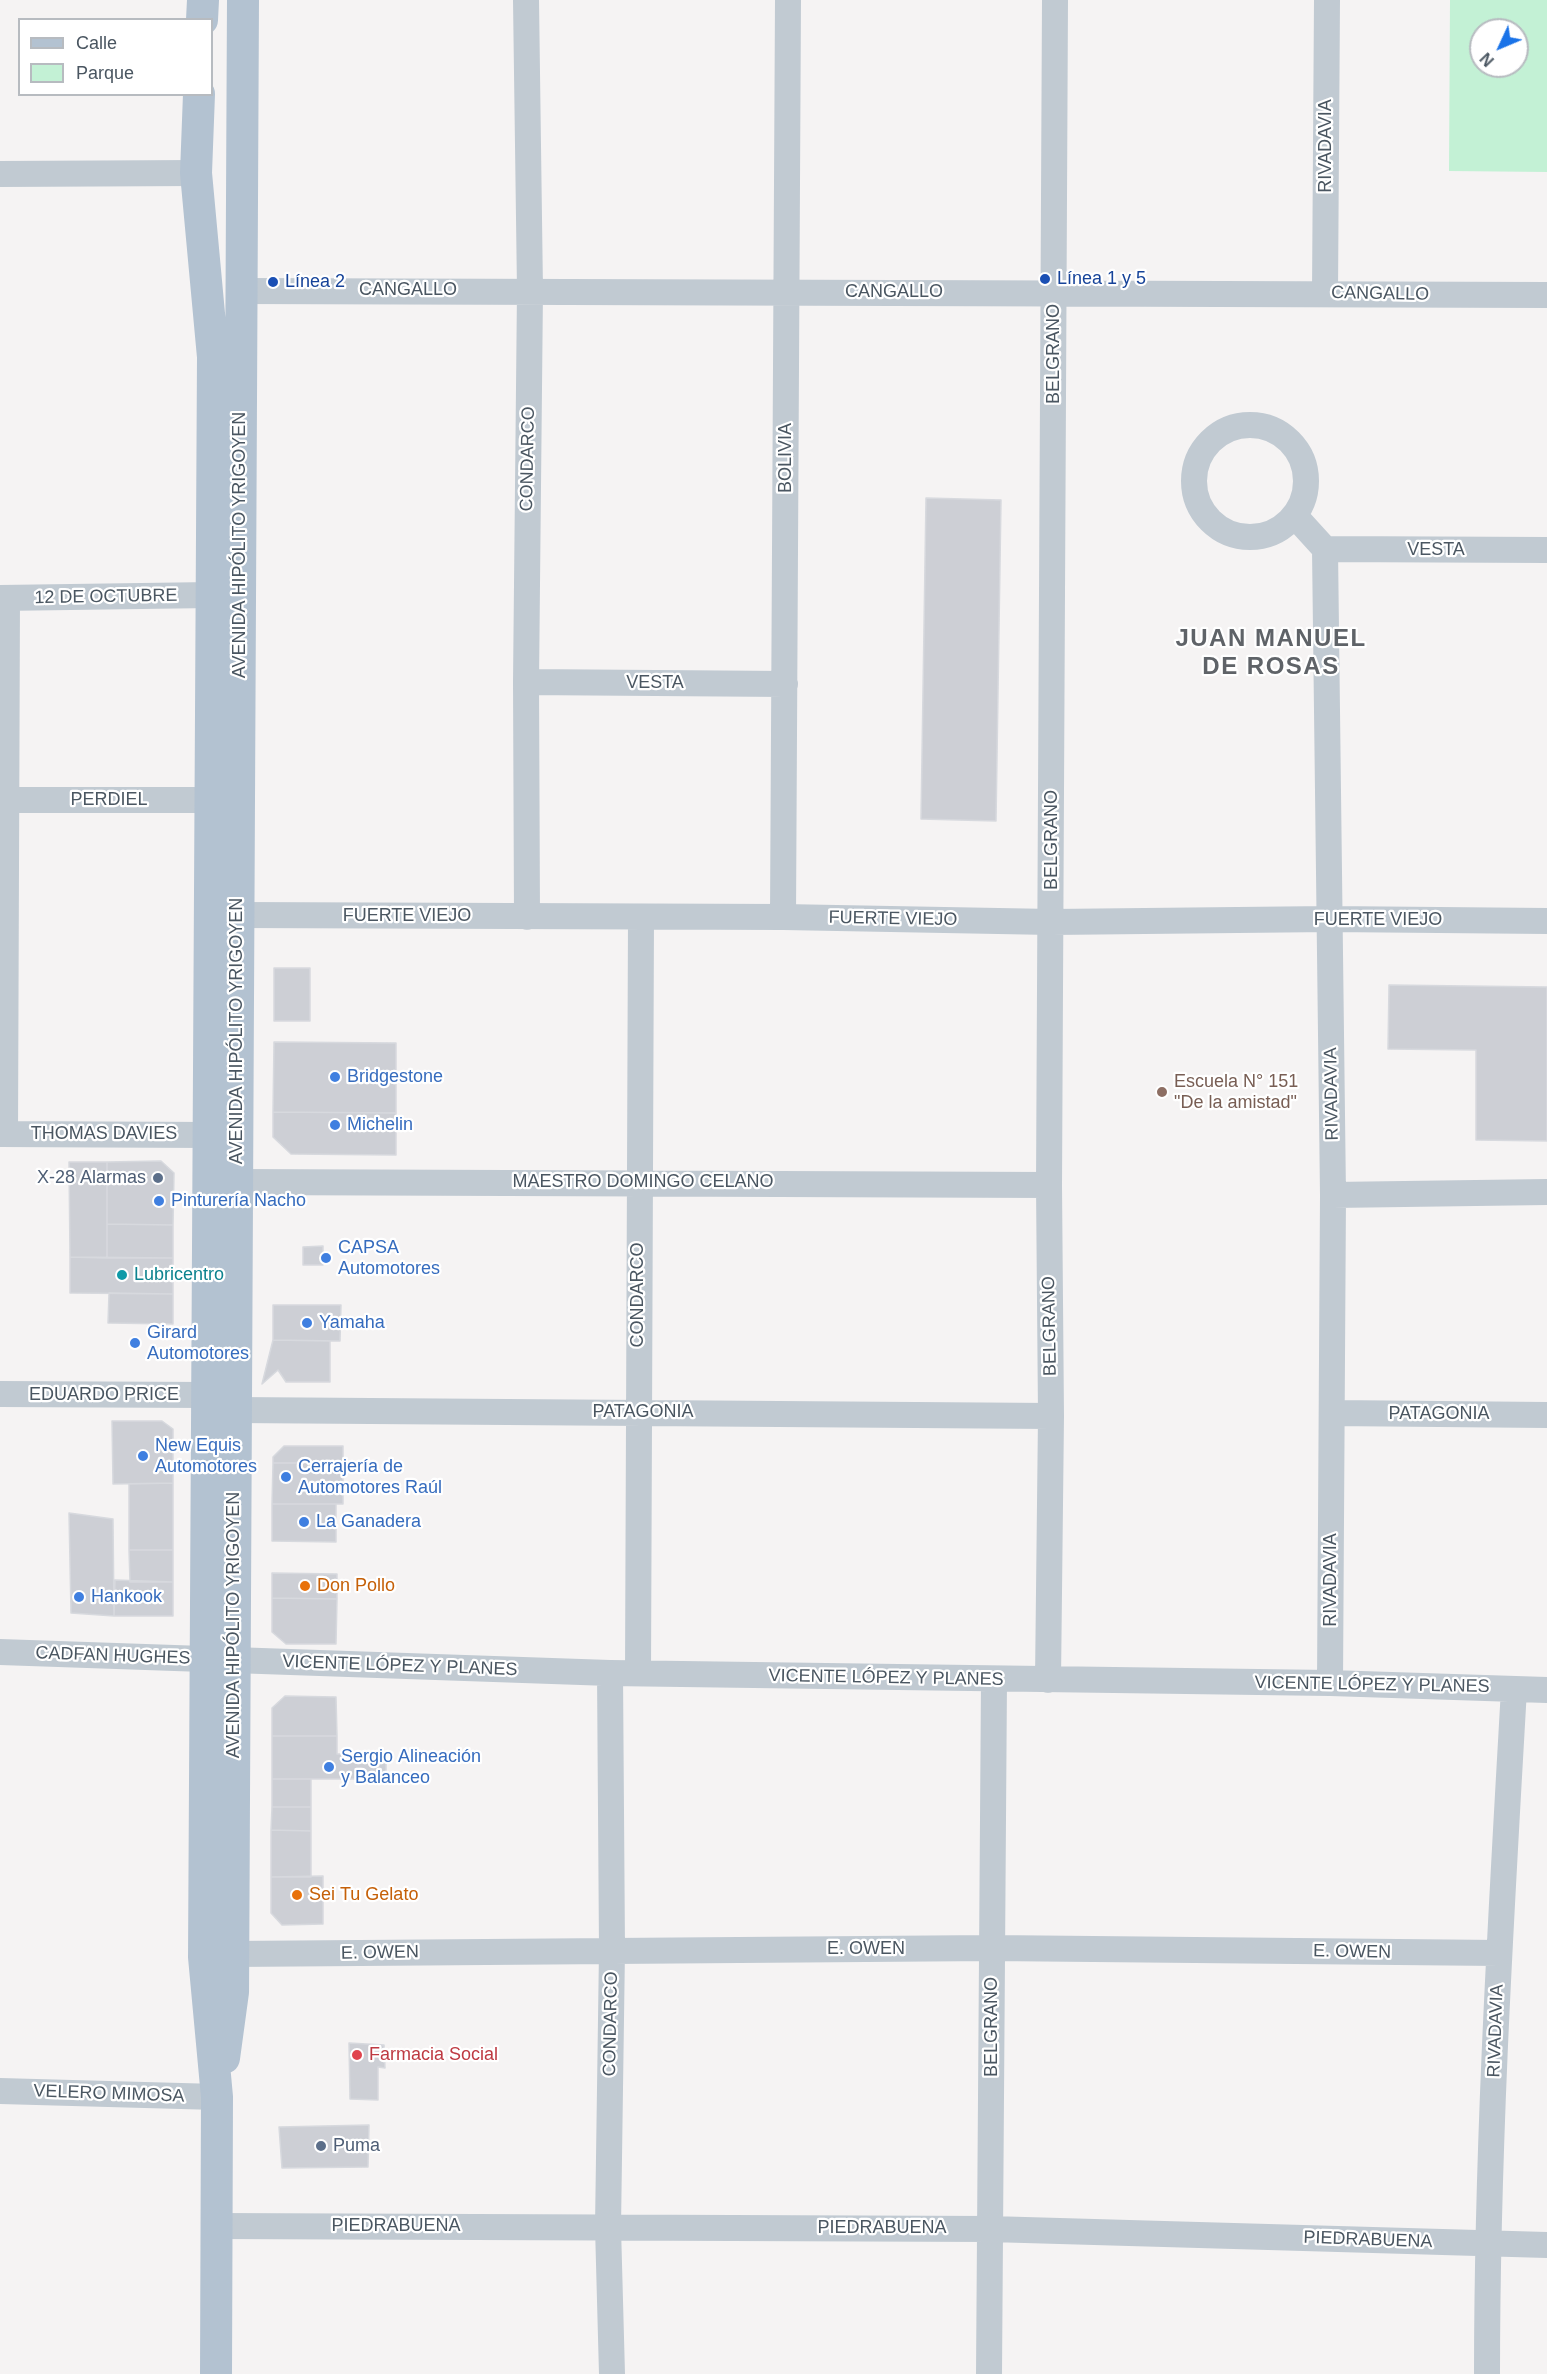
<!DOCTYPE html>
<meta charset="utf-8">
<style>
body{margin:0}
#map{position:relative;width:1547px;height:2374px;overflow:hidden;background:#f5f3f3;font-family:Arial,sans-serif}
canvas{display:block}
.legend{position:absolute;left:18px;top:18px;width:195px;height:78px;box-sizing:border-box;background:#fff;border:2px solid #b7bbc0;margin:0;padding:8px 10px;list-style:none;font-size:18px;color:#4a5661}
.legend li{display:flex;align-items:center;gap:12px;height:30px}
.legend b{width:30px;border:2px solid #b7bbc0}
.north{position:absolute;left:1469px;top:18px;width:60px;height:60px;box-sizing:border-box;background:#fff;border:2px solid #b7bbc0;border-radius:50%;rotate:226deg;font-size:16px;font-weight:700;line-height:24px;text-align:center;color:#4a5661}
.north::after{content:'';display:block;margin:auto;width:21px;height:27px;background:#1a73e8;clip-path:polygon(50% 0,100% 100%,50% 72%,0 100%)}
</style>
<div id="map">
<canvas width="1547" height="2374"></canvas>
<ul class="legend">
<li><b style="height:8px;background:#b3c2d1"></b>Calle</li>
<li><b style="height:16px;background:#c3f1d5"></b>Parque</li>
</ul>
<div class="north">N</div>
</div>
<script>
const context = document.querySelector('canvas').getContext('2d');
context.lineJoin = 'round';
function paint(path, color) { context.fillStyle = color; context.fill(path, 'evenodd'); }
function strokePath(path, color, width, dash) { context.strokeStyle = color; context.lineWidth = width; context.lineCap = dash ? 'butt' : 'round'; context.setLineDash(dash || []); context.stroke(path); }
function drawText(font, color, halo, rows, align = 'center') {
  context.font = font + ' Arial,sans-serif'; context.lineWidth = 4.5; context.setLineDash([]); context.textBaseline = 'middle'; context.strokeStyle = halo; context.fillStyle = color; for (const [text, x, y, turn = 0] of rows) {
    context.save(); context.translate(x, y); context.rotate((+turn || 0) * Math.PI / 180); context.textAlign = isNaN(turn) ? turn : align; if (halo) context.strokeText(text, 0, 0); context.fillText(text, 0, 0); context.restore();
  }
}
paint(new Path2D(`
 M 1450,0 L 1547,0 L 1547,172 L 1449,171 ZM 1481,30 L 1517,30 L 1517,66 L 1481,66 Z`), '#c3f1d5');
const building = new Path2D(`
 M 926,498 L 1001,500 L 996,821 L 921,819 Z
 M 274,968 L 310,968 L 310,1021 L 274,1021 Z
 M 1389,985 L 1547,987 L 1547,1141 L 1476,1140 L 1476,1050 L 1388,1049 Z
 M 274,1042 L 396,1043 L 396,1113 L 273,1112 Z
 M 273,1112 L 396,1113 L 396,1155 L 291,1154 L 273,1137 Z
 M 161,1161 L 174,1173 L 173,1225 L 107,1224 L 107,1162 Z
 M 69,1162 L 107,1162 L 107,1258 L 70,1257 Z
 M 107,1224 L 173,1225 L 173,1258 L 107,1258 Z
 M 323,1246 L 323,1265 L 303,1265 L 303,1247 Z
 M 70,1257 L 173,1258 L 173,1294 L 70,1293 Z
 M 109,1293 L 173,1294 L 173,1324 L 108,1323 Z
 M 273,1305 L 341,1305 L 340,1341 L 273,1340 Z
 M 273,1340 L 330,1341 L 330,1382 L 286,1382 L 278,1370 L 262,1384 Z
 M 112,1421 L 162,1421 L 173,1429 L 173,1483 L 113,1484 Z
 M 284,1446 L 343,1446 L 343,1463 L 273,1463 L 273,1457 Z
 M 273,1463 L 343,1463 L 343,1504 L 272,1504 Z
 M 173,1483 L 173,1550 L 129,1550 L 129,1484 Z
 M 272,1504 L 336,1504 L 336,1542 L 272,1541 Z
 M 69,1513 L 113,1519 L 114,1616 L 71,1613 Z
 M 129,1550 L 173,1550 L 173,1582 L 130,1582 Z
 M 272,1573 L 337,1574 L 337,1599 L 272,1598 Z
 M 115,1580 L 173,1582 L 173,1616 L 114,1616 Z
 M 272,1598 L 337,1599 L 336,1644 L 286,1644 L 272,1632 Z
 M 285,1696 L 336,1697 L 337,1736 L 272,1736 L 272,1708 Z
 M 272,1736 L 337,1736 L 337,1754 L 386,1754 L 386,1779 L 272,1779 Z
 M 272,1779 L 311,1779 L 311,1807 L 272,1807 Z
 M 272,1807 L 311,1807 L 311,1831 L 271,1830 Z
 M 271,1830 L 311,1831 L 311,1877 L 271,1877 Z
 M 323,1876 L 323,1924 L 282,1925 L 271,1913 L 271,1877 Z
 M 349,2043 L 384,2045 L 385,2068 L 378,2067 L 378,2100 L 350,2099 Z
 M 369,2125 L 368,2167 L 282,2168 L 279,2127 Z`);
paint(building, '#cdcfd5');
strokePath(building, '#d7d9de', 1.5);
strokePath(new Path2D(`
 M 526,0 L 530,290 L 526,682 L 527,917
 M 0,174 L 196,173
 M 241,291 L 1547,295
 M 1325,293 L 1327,0
 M1194 481a56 56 0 1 1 112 0a56 56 0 1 1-112 0Z
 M 1295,516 L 1325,549 L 1333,1195 L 1330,1683
 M 1325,549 L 1547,550
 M 0,598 L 212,595
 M 526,682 L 785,684
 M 8,800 L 211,800
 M 238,915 L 783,917 L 1052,922 L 1330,919 L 1547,921
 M 783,917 L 788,0
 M 0,1134 L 209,1135
 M 5,1134 L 7,598
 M 237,1182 L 1049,1185
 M 1333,1195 L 1547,1192
 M 0,1394 L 207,1395
 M 235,1410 L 1051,1416
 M 1332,1413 L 1547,1415
 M 0,1652 L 610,1673 L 1330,1683 L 1547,1690
 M 610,1673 L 612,1950 L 608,2227 L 612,2374
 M 638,1673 L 641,918
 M 1048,1680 L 1051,1416 L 1049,1185 L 1055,0
 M 233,1954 L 992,1948 L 1499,1953
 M 0,2091 L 217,2097
 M 217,2226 L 990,2229 L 1547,2245
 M 989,2374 L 994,1680
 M 1487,2374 C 1487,2145 1501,1917 1514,1689`), '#c1cad2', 26);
strokePath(new Path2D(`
 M 202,20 L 203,0
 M 199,94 L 196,173 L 213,357 L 204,1957 L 217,2097 L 216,2374
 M 224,2058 L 233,1992 L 243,0`), '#b3c2d1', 32);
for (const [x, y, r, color] of [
 [1045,279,6,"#1a4fb4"],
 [273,282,6,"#1a4fb4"],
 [335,1077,6,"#3f7fe0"],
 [1162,1092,6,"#8d6e63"],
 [335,1125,6,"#3f7fe0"],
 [158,1178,6,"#5c6f8a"],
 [159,1201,6,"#3f7fe0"],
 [326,1258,6,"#3f7fe0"],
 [122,1275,6,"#0f9aa8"],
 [307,1323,6,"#3f7fe0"],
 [135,1343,6,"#3f7fe0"],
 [143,1456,6,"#3f7fe0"],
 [286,1477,6,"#3f7fe0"],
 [304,1522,6,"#3f7fe0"],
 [305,1586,6,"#e8710a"],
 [79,1597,6,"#3f7fe0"],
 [329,1767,6,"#3f7fe0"],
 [297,1895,6,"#e8710a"],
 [357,2055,6,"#e0444e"],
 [321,2146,6,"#5c6f8a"]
]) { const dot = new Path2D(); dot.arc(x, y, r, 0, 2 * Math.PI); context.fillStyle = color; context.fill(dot); strokePath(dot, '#fff', 2); }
drawText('18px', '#4a5661', '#fff', [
 ["RIVADAVIA",1326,146,-90],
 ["CANGALLO",408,290],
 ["CANGALLO",894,292],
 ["CANGALLO",1380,294,1],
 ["BELGRANO",1054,354,-90],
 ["BOLIVIA",786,458,-90],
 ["CONDARCO",528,459,-89],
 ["AVENIDA HIPÓLITO YRIGOYEN",240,545,-90],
 ["VESTA",1436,550],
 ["12 DE OCTUBRE",106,597,-1],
 ["VESTA",655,683],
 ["PERDIEL",109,800],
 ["BELGRANO",1052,840,-90],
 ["FUERTE VIEJO",407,916],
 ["FUERTE VIEJO",893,919,1],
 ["FUERTE VIEJO",1378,920],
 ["AVENIDA HIPÓLITO YRIGOYEN",237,1031,-90],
 ["RIVADAVIA",1332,1094,-91],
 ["THOMAS DAVIES",104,1134],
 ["MAESTRO DOMINGO CELANO",643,1182],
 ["CONDARCO",638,1295,-90],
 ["BELGRANO",1050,1326,-91],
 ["EDUARDO PRICE",104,1395],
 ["PATAGONIA",643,1412],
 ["PATAGONIA",1439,1414],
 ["RIVADAVIA",1331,1580,-90],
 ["AVENIDA HIPÓLITO YRIGOYEN",234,1625,-90],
 ["CADFAN HUGHES",113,1656,2],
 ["VICENTE LÓPEZ Y PLANES",400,1666,2],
 ["VICENTE LÓPEZ Y PLANES",886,1678,1],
 ["VICENTE LÓPEZ Y PLANES",1372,1685,1],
 ["E. OWEN",866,1949],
 ["E. OWEN",1352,1952,1],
 ["E. OWEN",380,1953,-1],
 ["CONDARCO",611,2024,-89],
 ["BELGRANO",992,2027,-90],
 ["RIVADAVIA",1496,2031,-88],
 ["VELERO MIMOSA",109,2094,2],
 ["PIEDRABUENA",396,2226],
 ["PIEDRABUENA",882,2228],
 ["PIEDRABUENA",1368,2240,2]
]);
drawText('18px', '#164399', '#fff', [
 ["Línea 1 y 5",1057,279],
 ["Línea 2",285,282]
], 'left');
drawText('18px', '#366cbe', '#fff', [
 ["Bridgestone",347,1077],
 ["Michelin",347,1125],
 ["Pinturería Nacho",171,1201],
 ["CAPSA",338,1248],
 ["Automotores",338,1269],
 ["Yamaha",319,1323],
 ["Girard",147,1333],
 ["Automotores",147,1354],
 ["New Equis",155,1446],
 ["Automotores",155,1467],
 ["Cerrajería de",298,1467],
 ["Automotores Raúl",298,1488],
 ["La Ganadera",316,1522],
 ["Hankook",91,1597],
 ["Sergio Alineación",341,1757],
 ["y Balanceo",341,1778]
], 'left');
drawText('18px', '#785e54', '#fff', [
 ["Escuela N° 151",1174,1082],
 ["\"De la amistad\"",1174,1103]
], 'left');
drawText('18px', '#4e5e75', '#fff', [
 ["X-28 Alarmas",146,1178],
 ["Puma",333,2146,"left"]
], 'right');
drawText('18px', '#0d838f', '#fff', [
 ["Lubricentro",134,1275]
], 'left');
drawText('18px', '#c56008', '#fff', [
 ["Don Pollo",317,1586],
 ["Sei Tu Gelato",309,1895]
], 'left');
drawText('18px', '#be3a42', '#fff', [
 ["Farmacia Social",369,2055]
], 'left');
context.letterSpacing = '1.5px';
drawText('bold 24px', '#5f6368', '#fff', [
 ["JUAN MANUEL",1271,639],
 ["DE ROSAS",1271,667]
]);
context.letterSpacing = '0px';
</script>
